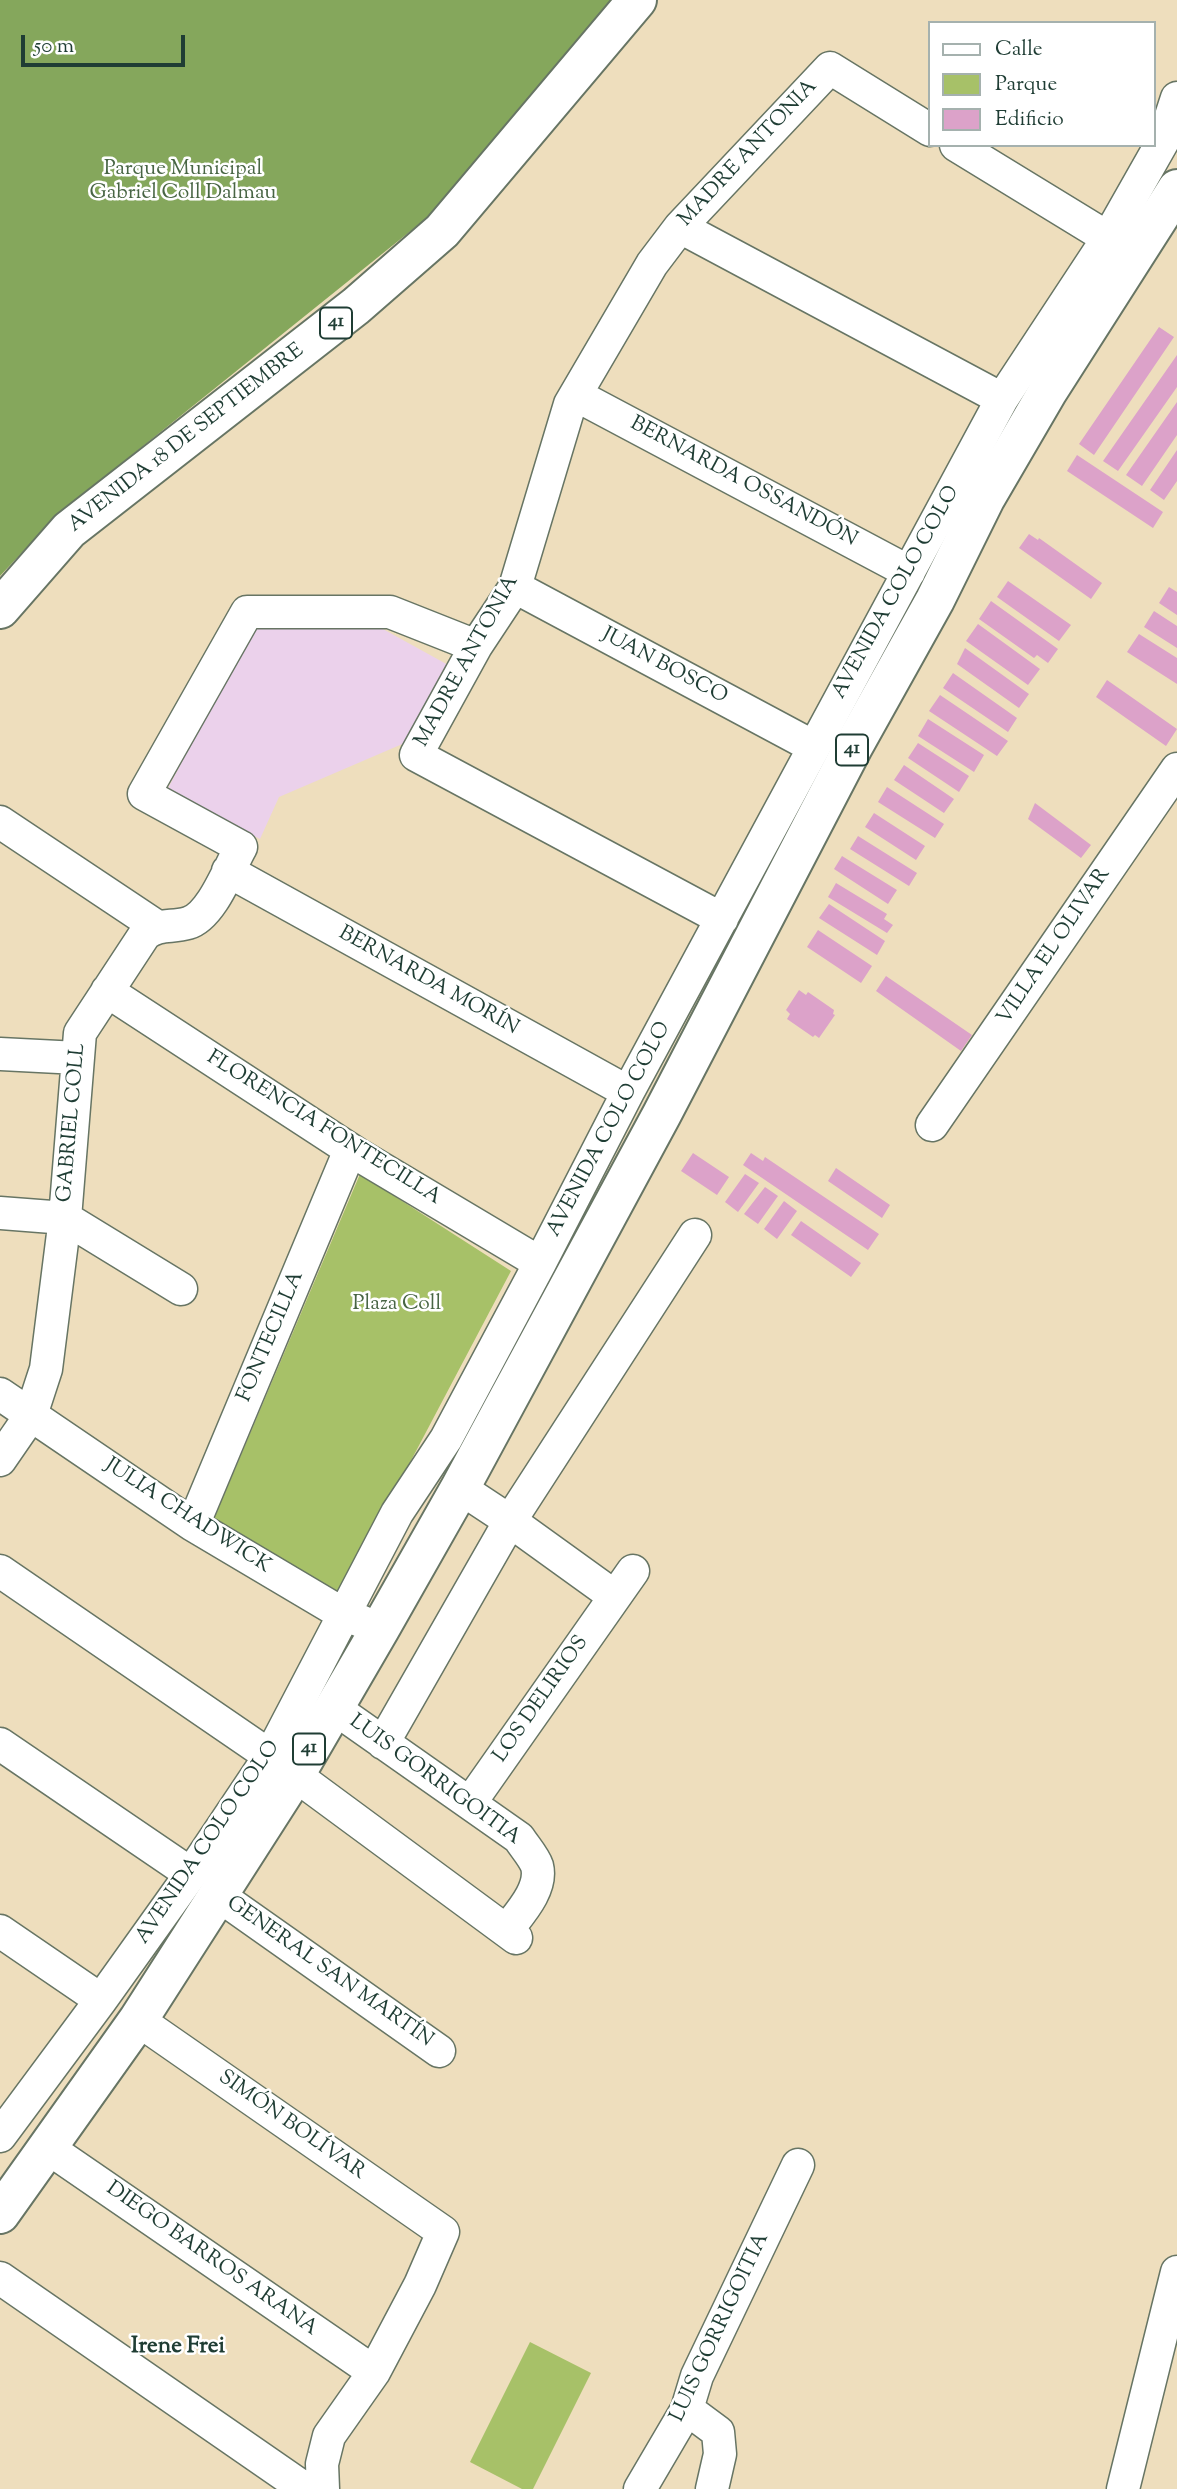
<!DOCTYPE html>
<meta charset="utf-8">
<style>
body{margin:0}
#map{position:relative;width:1177px;height:2489px;overflow:hidden;background:#eedebd;font-family:"Sorts Mill Goudy",serif}
canvas{display:block}
.legend{position:absolute;left:928px;top:21px;width:228px;height:126px;box-sizing:border-box;background:#fff;border:2px solid #a5b1ae;margin:0;padding:9px 12px;list-style:none;font-size:21px;color:#1f3d34}
.legend li{display:flex;align-items:center;gap:14px;height:35px}
.legend b{width:35px;border:2px solid #a5b1ae}
.scale{position:absolute;left:21px;top:35px;width:164px;height:32px;box-sizing:border-box;border:4px solid #1f3d34;border-top:0;padding-left:9px;font-size:21px;line-height:24px;white-space:nowrap;color:#1f3d34;-webkit-text-stroke:5px #fff;paint-order:stroke}
</style>
<div id="map">
<canvas width="1177" height="2489"></canvas>
<ul class="legend">
<li><b style="height:9px;background:#fff"></b>Calle</li>
<li><b style="height:19px;background:#a7c168"></b>Parque</li>
<li><b style="height:19px;background:#dca2c9"></b>Edificio</li>
</ul>
<div class="scale">50 m</div>
</div>
<script>
const context = document.querySelector('canvas').getContext('2d');
context.lineJoin = 'round';
function paint(path, color) { context.fillStyle = color; context.fill(path, 'evenodd'); }
function strokePath(path, color, width, dash) { context.strokeStyle = color; context.lineWidth = width; context.lineCap = dash ? 'butt' : 'round'; context.setLineDash(dash || []); context.stroke(path); }
function drawText(font, color, halo, rows, align = 'center') {
  context.font = font + ' "Sorts Mill Goudy",serif'; context.lineWidth = 5; context.setLineDash([]); context.textBaseline = 'middle'; context.strokeStyle = halo; context.fillStyle = color; for (const [text, x, y, turn = 0] of rows) {
    context.save(); context.translate(x, y); context.rotate((+turn || 0) * Math.PI / 180); context.textAlign = isNaN(turn) ? turn : align; if (halo) context.strokeText(text, 0, 0); context.fillText(text, 0, 0); context.restore();
  }
}
paint(new Path2D(`
 M 255,623 L 372,623 L 450,666 L 414,739 L 279,797 L 260,839 L 166,792 Z`), '#ebd1eb');
paint(new Path2D(`
 M 360,1174 L 511,1271 L 339,1597 L 213,1521 Z
 M 530,2342 L 591,2373 L 533,2489 L 522,2489 L 470,2462 Z`), '#a7c168');
paint(new Path2D(`
 M 0,0 L 613,0 L 428,217 L 56,516 L 0,576 Z`), '#85a75c');
paint(new Path2D(`
 M 1159,327 L 1174,337 L 1094,455 L 1079,444 Z
 M 1177,355 L 1177,387 L 1118,471 L 1103,461 Z
 M 1177,402 L 1177,435 L 1142,486 L 1126,475 Z
 M 1177,450 L 1177,481 L 1164,500 L 1150,490 Z
 M 1077,455 L 1163,512 L 1153,528 L 1067,471 Z
 M 1029,534 L 1038,540 L 1039,538 L 1102,583 L 1091,599 L 1019,548 Z
 M 1008,581 L 1071,625 L 1059,641 L 997,597 Z
 M 1169,587 L 1177,592 L 1177,615 L 1159,603 Z
 M 991,601 L 1058,649 L 1048,663 L 1037,655 L 1034,658 L 979,619 Z
 M 1154,611 L 1177,626 L 1177,648 L 1144,627 Z
 M 978,624 L 1040,669 L 1028,685 L 966,641 Z
 M 1139,634 L 1177,658 L 1177,684 L 1127,652 Z
 M 965,648 L 1029,694 L 1019,708 L 957,664 Z
 M 953,673 L 1017,718 L 1008,732 L 943,688 Z
 M 1107,680 L 1177,729 L 1166,746 L 1096,697 Z
 M 940,695 L 1008,741 L 997,756 L 929,711 Z
 M 928,719 L 984,755 L 974,772 L 918,736 Z
 M 918,743 L 969,776 L 959,792 L 908,758 Z
 M 904,765 L 954,799 L 944,813 L 894,780 Z
 M 887,787 L 944,824 L 935,838 L 878,802 Z
 M 1035,803 L 1091,845 L 1081,858 L 1028,819 Z
 M 874,813 L 925,846 L 916,860 L 865,827 Z
 M 858,836 L 917,873 L 909,886 L 850,849 Z
 M 842,856 L 897,890 L 888,904 L 834,869 Z
 M 836,883 L 887,914 L 884,919 L 893,925 L 887,933 L 828,897 Z
 M 829,904 L 885,941 L 877,955 L 819,918 Z
 M 818,930 L 872,966 L 861,983 L 807,947 Z
 M 886,976 L 972,1035 L 961,1051 L 876,991 Z
 M 799,990 L 806,995 L 808,992 L 834,1010 L 833,1014 L 835,1015 L 819,1038 L 815,1035 L 813,1037 L 787,1019 L 790,1014 L 786,1010 Z
 M 693,1153 L 729,1177 L 717,1195 L 681,1171 Z
 M 751,1153 L 763,1161 L 765,1157 L 879,1234 L 868,1250 L 743,1165 Z
 M 836,1168 L 890,1205 L 882,1218 L 828,1181 Z
 M 745,1174 L 759,1183 L 738,1212 L 725,1202 Z
 M 765,1187 L 778,1196 L 758,1224 L 744,1214 Z
 M 784,1201 L 797,1211 L 777,1239 L 764,1229 Z
 M 801,1221 L 861,1263 L 851,1277 L 791,1235 Z`), '#dca2c9');
const minor = new Path2D(`
 M 956,145 L 1108,238
 M 680,227 L 1002,399
 M 576,395 L 909,572
 M 515,587 L 814,747
 M 0,822 L 156,926
 M 228,871 L 628,1092
 M 722,919 L 416,755 L 476,646 L 515,587 L 570,404 L 652,264 L 680,227 L 830,68 L 930,130
 M 107,991 L 357,1154 L 540,1263
 M 0,1054 L 78,1058
 M 932,1125 L 1177,769
 M 0,1213 L 65,1218 L 181,1289
 M 0,1394 L 193,1525 L 343,1614 L 363,1622
 M 0,1460 L 31,1415 L 46,1369 L 65,1218 L 80,1033 L 145,934 C 160,923 171,928 188,923 C 212,916 229,868 241,847 L 144,794 L 247,612 L 390,612 L 476,646
 M 460,1488 L 510,1521 L 614,1596
 M 193,1525 L 350,1150
 M 0,1571 L 270,1756
 M 334,1708 L 519,1838 C 524,1846 534,1857 537,1866 C 543,1889 519,1914 507,1930
 M 383,1743 L 510,1521 L 695,1235
 M 0,1744 L 191,1874
 M 295,1775 L 516,1938
 M 470,1803 L 633,1571
 M 218,1895 L 439,2051
 M 0,1931 L 101,2000
 M 138,2020 L 443,2232 L 420,2285 L 374,2372 L 329,2436 L 322,2464 L 323,2489
 M 0,2136 L 101,2000 L 191,1874 L 270,1756 L 397,1513 L 446,1439 L 540,1263 L 628,1092 L 1002,399 L 1108,238 L 1163,141 L 1177,98
 M 48,2148 L 374,2372
 M 0,2278 L 305,2489
 M 687,2409 L 718,2432 L 720,2454 L 712,2489
 M 640,2489 L 687,2409 L 697,2376 L 798,2165
 M 1123,2489 L 1177,2272`);
const major = new Path2D(`
 M 0,609 L 69,530 L 356,306 L 442,231 L 637,0
 M 0,2214 L 138,2020 L 295,1775 L 380,1629 L 460,1488 L 662,1114 L 853,747 L 935,600 L 985,499 L 1048,391 L 1177,189`);
strokePath(minor, '#677564', 35);
strokePath(major, '#677564', 42);
strokePath(minor, '#fff', 32);
strokePath(major, '#fff', 38);
for (const [x, y, w] of [
 [336,323,32],
 [852,750,32],
 [309,1749,32]
]) { const box = new Path2D(); box.roundRect(x - w / 2, y - 15.5, w, 31, 5); context.fillStyle = '#fff'; context.fill(box); strokePath(box, '#1f3d34', 2); }
drawText('bold 19px', '#1f3d34', null, [
 ["41",336,323],
 ["41",852,750],
 ["41",309,1749]
]);
drawText('21px', '#1f3d34', '#fff', [
 ["MADRE ANTONIA",749,154,-47],
 ["AVENIDA 18 DE SEPTIEMBRE",187,439,-38],
 ["BERNARDA OSSANDÓN",743,483,28],
 ["AVENIDA COLO COLO",897,593,-61],
 ["MADRE ANTONIA",468,662,-61],
 ["JUAN BOSCO",664,667,28],
 ["VILLA EL OLIVAR",1055,947,-56],
 ["BERNARDA MORÍN",428,982,29],
 ["GABRIEL COLL",73,1123,-85],
 ["FLORENCIA FONTECILLA",323,1129,32],
 ["AVENIDA COLO COLO",610,1130,-62],
 ["FONTECILLA",272,1337,-67],
 ["JULIA CHADWICK",187,1517,33],
 ["LOS DELIRIOS",542,1700,-55],
 ["LUIS GORRIGOITIA",434,1781,36],
 ["AVENIDA COLO COLO",209,1843,-56],
 ["GENERAL SAN MARTÍN",329,1973,35],
 ["SIMÓN BOLÍVAR",291,2126,35],
 ["DIEGO BARROS ARANA",211,2260,35],
 ["LUIS GORRIGOITIA",721,2328,-65]
]);
drawText('21px', '#486544', '#fff', [
 ["Parque Municipal",183,170],
 ["Gabriel Coll Dalmau",183,194],
 ["Plaza Coll",397,1305]
]);
drawText('bold 23px', '#1f3d34', '#fff', [
 ["Irene Frei",178,2348]
]);
</script>
